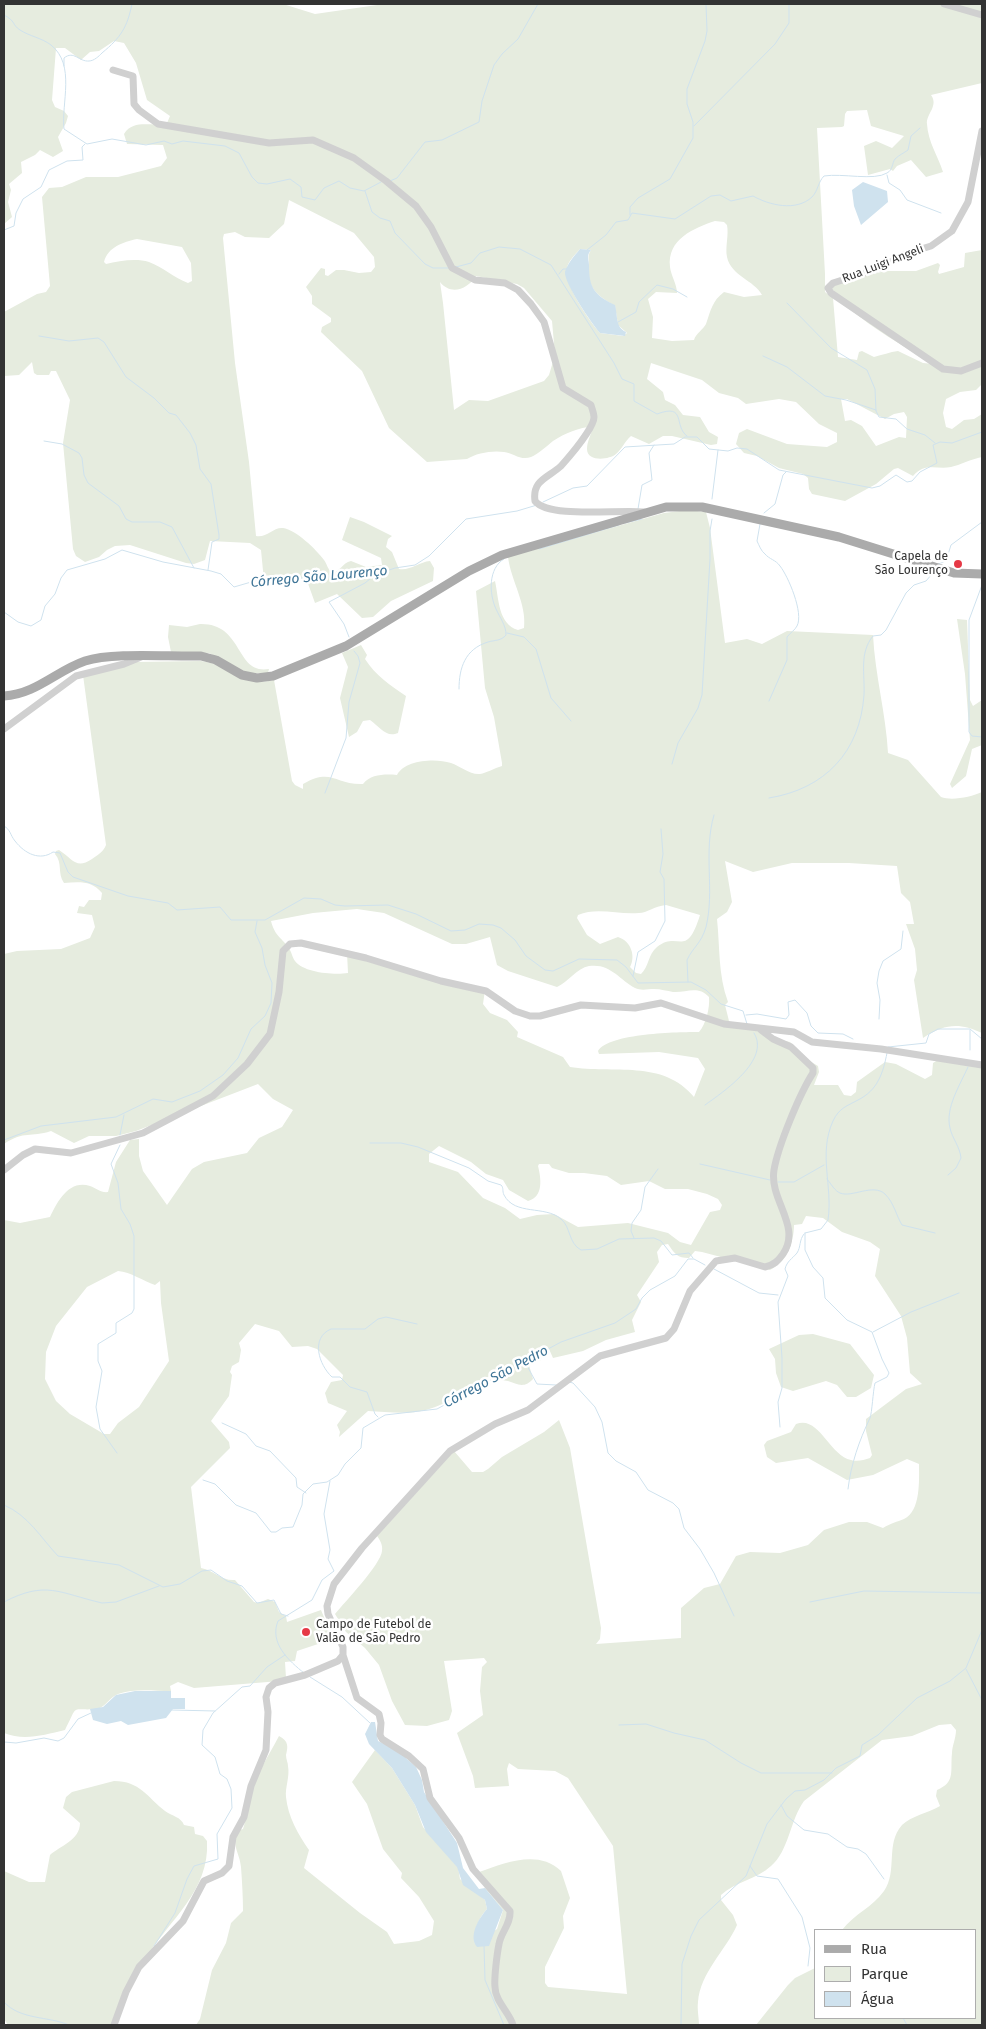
<!DOCTYPE html>
<meta charset="utf-8">
<style>
body{margin:0}
#map{position:relative;width:986px;height:2029px;overflow:hidden;background:#fff;font-family:"Fira Sans",sans-serif}
canvas{display:block}
.frame{position:absolute;inset:0;border:5px solid #333;pointer-events:none}
.legend{position:absolute;left:814px;top:1929px;width:162px;height:90px;box-sizing:border-box;background:#fff;border:1px solid #adadad;margin:0;padding:6px 9px;list-style:none;font-size:15px;color:#333}
.legend li{display:flex;align-items:center;gap:10px;height:25px}
.legend b{width:25px;border:1px solid #adadad}
</style>
<div id="map">
<canvas width="986" height="2029"></canvas>
<div class="frame"></div>
<ul class="legend">
<li><b style="height:6px;background:#ababab"></b>Rua</li>
<li><b style="height:14px;background:#e6ecdf"></b>Parque</li>
<li><b style="height:14px;background:#cfe2ee"></b>Água</li>
</ul>
</div>
<script>
const context = document.querySelector('canvas').getContext('2d');
context.lineJoin = 'round';
function paint(path, color) { context.fillStyle = color; context.fill(path, 'evenodd'); }
function strokePath(path, color, width, dash) { context.strokeStyle = color; context.lineWidth = width; context.lineCap = dash ? 'butt' : 'round'; context.setLineDash(dash || []); context.stroke(path); }
function drawText(font, color, halo, rows, align = 'center') {
  context.font = font + ' "Fira Sans",sans-serif'; context.lineWidth = 5; context.setLineDash([]); context.textBaseline = 'middle'; context.strokeStyle = halo; context.fillStyle = color; for (const [text, x, y, turn = 0] of rows) {
    context.save(); context.translate(x, y); context.rotate((+turn || 0) * Math.PI / 180); context.textAlign = isNaN(turn) ? turn : align; if (halo) context.strokeText(text, 0, 0); context.fillText(text, 0, 0); context.restore();
  }
}
paint(new Path2D(`
 M 4,4 L 283,4 L 315,14 L 384,4 L 982,4 L 982,83 L 931,95 C 939,106 926,114 927,124 C 928,142 938,156 943,172 L 926,177 L 911,160 L 897,166 L 893,171 L 890,169 L 868,175 L 864,146 L 876,141 L 892,148 L 904,136 L 871,126 L 867,110 L 847,111 L 845,114 L 844,126 L 842,127 L 817,128 L 825,274 L 825,292 L 833,298 L 838,357 L 857,360 L 859,352 L 862,351 L 874,357 C 882,355 890,352 898,351 L 923,363 L 933,364 C 909,349 838,310 831,285 L 885,271 L 916,271 L 938,263 L 940,265 L 938,272 L 939,274 L 964,267 L 965,253 L 982,250 L 982,384 L 976,390 L 960,392 L 946,399 L 943,413 L 946,427 L 952,429 L 964,420 L 974,419 L 982,414 L 982,457 C 971,459 960,465 951,467 C 937,470 925,462 913,476 L 898,468 L 894,469 L 876,484 L 845,501 L 812,494 L 809,489 L 808,478 L 803,474 L 779,468 L 757,456 L 744,453 L 736,444 L 739,433 L 747,429 L 787,444 L 827,447 L 837,442 L 837,433 L 819,424 L 796,402 L 779,399 L 746,404 L 738,398 L 719,393 L 702,380 L 651,363 L 647,379 L 663,392 L 665,400 L 675,405 L 683,415 L 700,417 L 709,432 L 718,437 L 717,444 L 711,445 L 672,436 L 663,436 L 649,444 L 631,436 C 625,441 622,449 616,454 C 609,460 587,462 587,449 C 587,441 592,433 593,426 C 579,428 565,433 553,441 C 547,446 538,454 531,457 C 521,461 513,453 504,452 C 493,450 476,453 467,459 L 427,462 L 389,428 L 362,371 L 321,332 L 322,327 L 331,322 L 331,318 L 312,304 L 312,296 L 306,287 L 321,268 L 325,269 L 325,275 L 328,276 L 336,270 L 344,270 L 359,273 L 371,272 L 375,267 L 374,257 L 354,233 L 289,200 L 284,224 L 269,238 L 245,237 L 235,232 L 224,234 L 223,238 L 235,363 L 249,462 L 256,536 C 267,538 273,527 283,528 C 296,530 316,549 324,560 C 327,564 328,570 332,573 C 340,572 342,563 351,561 L 366,567 L 382,565 L 381,558 L 342,540 L 350,517 L 364,522 L 392,536 L 388,539 L 386,547 L 392,552 L 399,569 C 410,571 419,562 430,561 L 434,568 L 433,581 L 391,601 L 373,617 L 362,618 L 337,594 L 315,603 L 306,578 L 264,581 L 261,550 L 250,543 L 210,541 L 205,560 L 194,564 L 186,563 L 130,545 L 115,546 L 107,550 L 99,557 L 85,562 L 76,556 L 73,549 L 63,443 L 70,400 L 56,371 L 51,371 L 49,375 L 37,375 L 34,373 L 32,362 L 19,375 L 4,376 L 4,312 L 37,294 L 46,292 L 50,286 L 42,197 L 49,188 L 62,187 L 86,177 L 118,177 L 161,166 L 167,158 L 163,145 L 127,144 L 124,134 C 134,118 153,128 167,123 L 170,116 L 147,100 L 136,63 L 124,43 L 114,41 L 99,51 L 90,52 L 81,60 L 65,48 L 56,48 L 52,100 L 55,107 L 64,111 L 68,116 L 66,123 L 58,137 L 63,151 L 53,157 L 40,150 L 35,155 L 21,162 L 22,173 L 9,184 L 11,190 L 8,202 L 12,217 L 4,224 ZM 715,221 L 724,222 L 727,225 C 729,235 725,247 727,257 C 731,276 754,280 762,295 L 744,297 L 724,292 C 712,301 711,310 706,324 C 703,330 696,333 694,340 L 672,341 L 652,338 L 653,317 L 648,299 L 656,292 L 677,293 C 677,284 671,276 670,267 C 667,239 694,228 715,221 ZM 137,239 L 182,247 L 191,263 L 192,281 L 188,283 C 174,278 163,267 149,262 C 136,258 119,261 106,264 L 104,262 C 108,247 123,242 137,239 ZM 580,249 L 591,250 C 587,256 589,259 589,265 C 587,289 597,295 615,306 L 618,325 L 627,333 L 623,336 L 600,333 C 590,322 563,283 567,268 C 568,261 576,254 580,249 ZM 476,276 L 517,284 L 524,288 L 552,321 L 555,355 L 549,375 L 544,381 L 488,401 L 469,400 L 454,410 L 443,303 L 440,282 C 451,296 468,289 476,276 ZM 841,399 L 847,399 L 885,419 L 894,414 L 904,412 L 907,417 L 906,438 L 899,437 L 876,446 L 862,426 L 851,420 L 845,421 Z
 M 688,510 L 706,512 L 710,528 L 725,643 L 747,639 L 762,644 L 787,631 L 873,635 C 875,675 886,714 888,753 L 908,760 L 941,797 C 952,801 971,797 982,792 L 982,1033 C 960,1023 946,1023 923,1038 L 914,980 L 917,970 L 915,949 L 906,924 L 914,924 L 910,902 L 901,893 L 897,866 L 849,863 L 792,863 L 753,872 L 725,861 L 732,902 L 727,912 L 717,919 C 720,947 718,975 728,1002 L 725,1005 L 730,1025 L 756,1028 L 772,1038 L 790,1042 L 808,1060 L 818,1066 L 819,1072 L 814,1085 L 838,1085 L 844,1095 L 851,1096 L 856,1092 L 857,1082 L 885,1062 L 896,1064 L 925,1079 L 932,1075 L 933,1063 L 938,1060 L 982,1065 L 982,2025 L 756,2025 L 788,1985 L 795,1978 L 815,1968 L 815,2018 L 975,2018 L 975,1930 L 842,1930 C 854,1914 873,1907 884,1891 C 898,1871 885,1844 902,1825 C 911,1816 928,1813 940,1806 L 936,1796 L 937,1790 C 956,1782 950,1771 952,1753 C 952,1746 956,1738 956,1730 L 951,1724 L 939,1725 L 912,1736 L 882,1740 L 804,1801 C 790,1820 789,1851 771,1866 C 757,1879 735,1882 721,1895 L 721,1900 L 733,1915 L 737,1925 C 726,1950 700,1973 698,2002 C 697,2009 699,2018 699,2025 L 196,2025 L 200,2019 L 212,1970 L 226,1943 L 231,1923 L 243,1911 C 243,1897 242,1881 241,1867 C 240,1853 230,1844 239,1830 L 243,1829 C 247,1818 245,1807 248,1797 C 256,1775 268,1757 279,1736 C 289,1741 288,1747 286,1755 C 286,1759 288,1763 288,1766 C 290,1777 285,1787 286,1797 C 288,1817 298,1834 309,1850 L 304,1868 L 360,1913 L 387,1932 L 394,1944 L 419,1941 L 432,1935 L 434,1921 L 419,1897 L 401,1878 L 402,1873 L 383,1849 L 367,1804 L 352,1782 L 375,1750 L 392,1768 L 415,1805 L 423,1827 L 458,1867 L 460,1879 L 485,1900 L 487,1909 C 478,1919 473,1931 475,1944 L 497,1929 L 503,1910 L 485,1888 L 479,1872 C 505,1863 538,1849 561,1871 L 570,1898 L 563,1916 L 564,1928 L 545,1967 L 545,1983 L 548,1987 L 627,1994 L 613,1846 L 568,1778 L 555,1771 L 518,1769 L 509,1763 L 507,1769 L 509,1786 L 475,1788 L 473,1776 L 457,1733 L 483,1715 L 480,1691 L 482,1667 L 487,1662 L 484,1658 L 444,1661 L 452,1711 L 449,1720 L 427,1726 L 405,1725 L 392,1701 L 379,1665 L 365,1648 L 346,1632 L 335,1614 C 345,1602 381,1564 382,1551 C 383,1545 380,1540 377,1536 L 454,1451 L 472,1472 L 483,1472 L 488,1469 L 502,1457 L 544,1432 L 559,1420 L 570,1448 L 593,1582 L 601,1628 L 600,1639 L 596,1644 L 681,1638 L 681,1608 L 704,1588 L 720,1584 L 736,1556 L 750,1552 L 780,1553 L 808,1545 L 824,1530 L 849,1522 L 867,1522 L 883,1528 C 891,1523 897,1522 904,1519 C 921,1511 919,1480 919,1464 L 907,1459 L 873,1475 L 847,1480 L 808,1458 L 776,1463 L 767,1457 L 764,1445 L 767,1441 L 791,1432 L 796,1424 C 819,1415 829,1455 851,1460 C 857,1462 864,1460 870,1458 L 872,1455 L 866,1431 L 866,1419 L 906,1389 L 922,1384 L 910,1373 L 907,1338 L 901,1316 L 875,1276 L 880,1249 L 870,1242 L 842,1232 L 823,1218 L 806,1216 L 802,1224 L 794,1225 C 794,1242 787,1262 770,1270 L 702,1252 L 695,1251 L 689,1258 C 677,1258 675,1254 668,1244 L 662,1245 L 657,1252 L 659,1262 L 637,1295 L 641,1302 L 632,1320 L 635,1332 L 606,1340 L 583,1351 L 553,1358 L 549,1349 L 546,1349 L 540,1361 L 534,1361 L 529,1365 L 533,1379 C 524,1389 517,1384 508,1381 C 504,1380 499,1380 495,1379 L 491,1375 C 471,1387 449,1404 426,1410 C 408,1415 387,1412 368,1411 L 339,1437 L 340,1432 L 337,1425 L 347,1411 L 328,1403 L 325,1393 L 331,1382 L 342,1380 L 343,1375 L 317,1349 L 308,1346 L 292,1347 L 279,1331 L 255,1324 L 239,1343 L 241,1350 L 239,1362 L 232,1366 L 230,1372 L 232,1375 L 229,1396 L 211,1421 L 229,1442 L 230,1448 L 191,1487 L 201,1568 C 215,1571 221,1581 235,1580 L 254,1602 L 258,1603 L 268,1599 L 275,1602 L 279,1612 L 286,1616 L 287,1622 L 321,1610 L 333,1639 L 297,1651 L 295,1661 L 285,1662 L 286,1678 L 280,1681 L 194,1688 L 178,1682 L 170,1686 L 171,1691 C 154,1691 134,1688 118,1694 C 110,1697 106,1706 98,1709 C 69,1711 79,1703 65,1730 C 44,1735 24,1741 4,1733 L 4,1740 L 4,1220 L 20,1223 L 50,1217 C 57,1202 69,1179 90,1186 C 96,1188 101,1193 108,1192 L 116,1162 L 130,1140 L 139,1139 L 139,1156 L 143,1171 L 167,1205 L 192,1169 L 204,1162 L 247,1153 L 259,1138 L 282,1127 L 293,1110 L 273,1099 L 258,1084 L 136,1131 L 116,1136 L 89,1136 L 74,1143 L 51,1131 C 30,1138 25,1130 4,1144 L 4,954 L 17,951 L 61,949 L 90,938 L 95,927 L 92,915 L 77,913 L 79,906 L 84,907 L 89,900 L 101,900 L 102,893 C 91,880 79,882 64,883 C 57,873 63,863 55,854 L 56,851 L 59,850 C 73,859 76,870 92,859 C 99,854 103,852 106,845 L 83,675 L 136,662 L 201,661 C 230,664 239,688 274,680 L 292,781 L 295,785 L 303,789 L 303,784 C 332,767 335,785 363,784 C 371,774 385,774 397,775 C 405,760 435,758 451,763 C 460,766 470,775 480,774 C 487,773 494,768 502,766 L 502,763 L 494,717 L 485,688 L 476,591 L 495,581 C 499,599 498,624 518,630 L 524,628 C 527,604 511,581 508,557 L 664,513 ZM 666,905 L 700,915 C 686,960 679,930 657,947 C 648,954 649,967 641,974 L 636,973 L 630,967 C 636,956 631,941 618,937 L 600,944 L 587,935 L 577,918 L 578,915 C 597,907 619,915 639,913 C 647,913 654,906 666,905 ZM 357,909 L 384,913 L 452,944 L 466,944 L 490,937 L 497,965 L 508,971 L 557,987 C 568,982 577,968 589,966 C 610,963 619,979 635,988 C 641,991 648,989 654,989 C 661,989 667,991 673,992 C 686,993 698,985 709,997 C 710,1008 706,1024 699,1032 C 679,1032 609,1033 598,1051 L 599,1054 L 659,1052 L 698,1058 L 705,1069 L 694,1097 C 663,1059 613,1074 570,1067 L 563,1057 L 517,1037 L 518,1032 L 507,1020 L 490,1013 L 483,1004 L 485,990 L 347,953 L 348,973 C 334,975 304,973 295,961 C 292,957 292,952 288,947 C 280,936 275,936 271,921 L 313,913 ZM 439,1146 L 471,1162 L 486,1174 L 503,1180 L 509,1190 L 528,1201 C 544,1197 541,1178 538,1166 L 539,1164 L 549,1164 L 552,1168 L 569,1173 L 584,1173 L 607,1176 L 621,1185 L 649,1181 L 665,1189 L 688,1189 L 707,1194 L 718,1199 L 722,1205 L 720,1210 L 710,1212 L 691,1245 L 680,1242 L 668,1233 L 628,1223 L 578,1227 L 554,1214 L 537,1215 L 520,1219 L 505,1208 L 483,1198 L 458,1172 L 429,1162 L 429,1154 ZM 118,1271 C 131,1272 143,1281 155,1285 L 160,1281 L 161,1303 L 169,1361 L 139,1407 L 118,1423 L 110,1434 L 104,1434 L 70,1414 L 56,1401 L 45,1379 L 46,1352 L 56,1326 L 87,1287 Z
 M 957,619 L 967,620 L 970,700 L 973,706 L 982,700 L 982,745 L 972,749 L 966,776 L 952,788 L 950,784 L 970,740 L 965,674 Z
 M 200,624 C 244,623 235,675 269,669 L 268,673 L 247,673 L 209,653 L 171,652 L 168,637 L 169,625 L 187,627 Z
 M 361,645 L 367,655 L 365,659 C 376,676 390,685 406,696 L 398,733 C 386,738 380,727 370,720 L 363,721 L 357,732 L 349,737 L 340,698 L 348,667 L 342,653 Z
 M 813,1334 L 850,1344 L 874,1375 L 871,1388 L 856,1397 L 847,1397 L 837,1385 L 826,1381 L 793,1391 L 781,1387 L 776,1373 L 775,1359 L 769,1349 L 799,1335 Z
 M 114,1781 C 140,1781 147,1797 165,1811 C 172,1816 181,1817 184,1825 L 194,1827 L 195,1834 L 203,1836 L 207,1841 C 210,1891 169,1920 146,1958 C 133,1979 125,2003 116,2025 L 8,2025 L 4,2019 L 4,1871 L 29,1882 L 45,1882 L 50,1855 C 60,1846 80,1840 80,1823 L 63,1808 L 66,1797 L 72,1792 Z`), '#e6ecdf');
paint(new Path2D(`
 M 863,182 L 887,191 L 888,202 L 861,225 L 854,206 L 852,190 Z
 M 580,249 L 591,250 C 586,256 589,259 589,265 C 589,289 595,295 615,305 C 618,316 615,327 626,332 L 625,336 L 600,333 C 592,324 564,283 565,272 C 567,264 575,255 580,249 Z
 M 135,1691 L 171,1691 L 171,1698 L 185,1698 L 185,1709 L 173,1709 L 166,1718 L 128,1725 L 121,1721 L 107,1724 L 93,1720 L 90,1709 L 103,1707 L 116,1695 Z
 M 371,1722 L 375,1722 L 378,1741 L 397,1750 L 416,1767 L 422,1780 L 424,1792 L 457,1843 L 463,1868 L 479,1889 L 485,1888 L 503,1910 L 489,1946 L 477,1947 C 468,1936 479,1918 487,1909 L 485,1900 L 463,1885 L 457,1867 L 426,1832 L 415,1805 L 392,1768 L 369,1744 L 365,1734 Z`), '#cfe2ee');
strokePath(new Path2D(`
 M 4,5 L 4,11
 M 4,15 C 16,21 12,25 20,30 C 29,36 42,38 51,45 C 76,65 61,103 64,129 L 87,144 L 112,139 L 146,145 L 164,141 L 172,144 L 183,141 L 225,146 L 239,153 L 252,177 L 258,183 L 267,184 L 290,179 L 301,187 L 302,197 L 315,200 L 324,188 L 339,181 L 350,188 L 364,191 L 381,182
 M 64,66 L 64,58 C 74,50 79,62 89,61 C 94,61 99,56 102,53 C 121,37 127,28 132,4
 M 694,126 L 775,44 L 789,23 L 789,4
 M 887,175 L 889,183 L 900,190 L 907,200 L 941,213
 M 390,181 L 397,178 L 425,142 L 442,140 L 479,122 L 482,101 L 494,65 L 502,54 L 518,39 L 538,4
 M 365,191 L 372,212 L 380,218 L 390,221 L 395,233 L 425,264 L 433,268 L 449,268
 M 630,215 L 630,207 L 638,198 L 670,179 L 693,138 L 693,122 L 687,104 L 687,89 L 705,41 L 707,31 L 706,4
 M 4,230 L 14,226 L 16,213 L 23,199 L 41,187 L 49,170 L 67,161 L 83,160 L 82,147 L 85,144
 M 587,250 L 606,235 L 616,222 L 628,220 L 632,213 L 675,219 L 711,196 L 720,195 L 731,201 L 753,196 C 769,205 796,212 812,197 C 818,191 818,182 824,176 C 842,173 874,181 887,173 C 893,170 892,163 895,159 C 899,155 904,153 908,150 L 911,136 L 920,128
 M 456,267 L 471,263 L 480,253 L 499,247 L 520,249 L 551,265 L 614,363 L 622,379 L 634,384 L 634,401 L 657,414 C 687,403 673,426 687,436
 M 559,274 L 563,269 L 568,269
 M 787,303 L 831,348 L 867,370 L 875,389 L 876,411 L 879,417 L 896,419 L 907,429 L 925,435 L 935,443
 M 618,322 L 636,312 L 639,302 L 657,285 L 673,289 L 687,297
 M 39,336 L 69,341 L 98,338 L 104,342 L 126,377 L 154,398 L 169,413 L 176,415 L 190,433 L 196,445 L 200,469 L 211,484 L 219,535 L 219,539 L 212,542 L 208,570
 M 763,356 L 787,367 L 825,396 L 846,400 L 876,410
 M 44,441 L 62,444 L 79,453 L 82,458 L 84,475 L 88,483 L 119,506 L 126,519 L 132,522 L 160,522 L 172,527 L 194,568
 M 712,499 L 718,450
 M 543,502 L 573,488 L 587,486 L 625,447 L 674,444 L 685,437 L 697,437 L 709,449 L 728,451 L 737,448 L 747,449 L 779,470 L 872,488 L 880,486 L 896,475 L 907,482 L 912,481 L 920,472 L 937,463 L 933,445 L 940,442 L 952,443 L 982,432
 M 638,509 L 642,485 L 652,480 L 649,453 L 654,445
 M 764,513 L 775,504 L 783,475 L 786,472
 M 625,523 L 642,519
 M 760,524 L 757,541 C 759,545 761,551 765,554 C 769,559 776,560 780,566 C 788,576 804,613 797,626 C 795,630 790,633 787,637 L 787,660 L 769,701
 M 539,549 L 619,525
 M 938,564 L 946,561 L 951,545 L 982,522
 M 982,585 L 969,620 L 969,732 L 972,736 L 982,737
 M 4,612 L 18,622 L 31,626 L 41,620 L 45,606 L 55,594 L 61,578 L 67,570 L 105,559 L 122,550 L 163,562 L 211,571 L 221,574 L 234,587 L 258,580 L 375,575 L 395,568 L 415,565 L 429,556 L 466,519 L 517,511 L 537,505
 M 507,633 L 524,637 L 536,649 L 551,698 L 571,721
 M 349,637 L 344,624 L 329,602 L 365,583 L 375,575
 M 459,689 C 459,668 465,649 488,642 C 495,640 501,641 506,635 C 506,625 500,618 496,609 C 489,594 488,568 504,559
 M 672,764 L 678,743 L 698,708 L 702,695 L 710,559 L 710,531 L 712,519
 M 325,793 L 346,738 L 349,702 L 360,663 L 358,656 L 354,651
 M 769,798 C 825,789 860,752 864,695 C 865,674 859,653 873,636 L 881,635 L 886,630 L 906,593 L 914,585 L 926,581 L 932,574
 M 4,826 C 11,830 10,835 15,841 C 25,854 40,861 53,852 L 60,853 L 68,872 L 73,877 L 128,896 L 168,903 L 177,910 L 220,907 L 231,920 L 265,920 L 304,898 L 321,899 L 335,905 L 345,906 L 388,905 L 416,914 L 451,931 L 465,930 L 479,924 L 493,925 L 501,928 L 515,940 L 526,956 L 545,970 L 553,971 L 579,959 L 617,960 L 626,967 L 638,983 L 691,982 L 706,990 L 721,1004 L 743,1011 L 747,1024
 M 633,976 L 638,952 L 655,941 L 665,921 L 664,879 L 660,872 L 663,854 L 661,829
 M 688,982 L 687,960 C 693,947 701,944 706,927 C 715,891 703,852 714,815
 M 746,1015 L 757,1014 L 786,1019 L 789,1015 L 788,1002 L 795,1000 L 807,1013 L 811,1026 L 818,1033 L 843,1034 L 853,1039
 M 879,1019 L 880,1000 L 877,983 L 879,971 L 883,961 L 901,949 L 903,931
 M 970,1030 L 970,1050
 M 888,1047 L 926,1043 L 929,1034 L 938,1029 L 970,1029 L 982,1039
 M 705,1105 C 723,1092 771,1060 754,1033
 M 120,1135 L 124,1115
 M 4,1140 L 41,1126 L 116,1117 L 153,1099 L 172,1102 L 200,1091 L 223,1075 L 238,1058 L 251,1029 L 265,1016 L 271,1003 L 272,983 L 265,965 L 262,948 L 255,932 L 257,921
 M 370,1143 L 401,1143 L 418,1147 L 469,1168 L 488,1181 L 501,1185 C 504,1188 502,1191 504,1195 C 515,1216 545,1205 561,1219 C 571,1227 568,1243 581,1250 L 597,1249 L 619,1239 L 654,1238 L 661,1241 L 672,1255 L 689,1253 L 693,1258
 M 700,1164 L 770,1180
 M 948,1175 L 956,1168 L 961,1158 C 960,1147 952,1138 950,1128 C 945,1108 960,1085 968,1067
 M 827,1179 C 831,1184 835,1191 840,1193 C 852,1198 873,1183 885,1194 C 894,1203 896,1215 902,1225 L 935,1233
 M 778,1182 L 794,1182 L 824,1165
 M 805,1233 L 805,1250 L 813,1267 L 823,1278 L 825,1298 L 847,1320 L 872,1332 L 882,1359 L 889,1373 L 887,1377 L 875,1383 C 873,1391 872,1413 870,1418 C 859,1441 851,1464 848,1489
 M 805,1233 L 821,1229 L 828,1220 C 833,1186 818,1154 833,1121 C 839,1108 847,1106 858,1100 C 878,1090 883,1073 887,1053
 M 634,1238 L 631,1231 L 632,1223 L 641,1210 L 645,1187 L 658,1169
 M 714,1269 L 759,1293 L 778,1295
 M 873,1332 L 911,1312 L 959,1293
 M 525,1362 L 537,1384 L 556,1385
 M 569,1382 L 573,1383 L 595,1407 L 602,1422 L 608,1453 L 616,1461 L 636,1472 L 648,1490 L 673,1503 L 679,1509 L 684,1528 L 700,1549 L 714,1573 L 734,1616
 M 378,1417 L 375,1414 L 367,1392 L 350,1387 L 340,1377 L 332,1377 C 319,1365 310,1338 331,1329 L 365,1329 L 378,1319 L 386,1317 L 417,1324
 M 222,1423 L 246,1434 L 256,1446 L 270,1451 L 296,1478 L 297,1487 L 306,1493
 M 780,1427 L 778,1402 L 782,1388 L 782,1358 L 778,1302 L 788,1276 L 785,1269 C 787,1261 792,1259 797,1253 C 801,1247 799,1240 804,1234
 M 117,1453 L 100,1429 L 96,1407 L 102,1371 L 98,1361 L 98,1344 L 116,1333 L 116,1323 L 132,1313 L 134,1309 L 134,1236 L 130,1224 L 121,1209 L 118,1183 L 111,1164 L 120,1145
 M 203,1480 L 215,1484 L 236,1505 L 256,1513 L 271,1532 L 276,1532 L 282,1528 L 293,1527 L 302,1505 L 303,1494 L 313,1484 L 327,1482 L 338,1475 L 345,1464 L 361,1448 L 363,1428 L 385,1415 L 437,1409 L 561,1342 L 615,1323 L 636,1309 L 642,1298 L 650,1290 L 675,1276 L 688,1259 L 694,1259 L 705,1265
 M 4,1505 C 28,1515 41,1538 58,1556 L 119,1565 L 163,1587 L 180,1584 L 202,1571 L 211,1570 L 227,1581 L 242,1586 L 257,1603 L 274,1600 L 281,1614 L 288,1616
 M 4,1602 C 46,1580 59,1593 102,1603 L 116,1602 L 159,1586
 M 810,1602 L 864,1591 L 982,1593
 M 966,1669 L 982,1700
 M 304,1673 C 289,1661 269,1643 278,1621 L 312,1600 L 322,1580 L 334,1571 L 328,1559 L 330,1550 L 324,1514 L 330,1481
 M 310,1677 L 342,1697 L 370,1723
 M 172,1710 L 215,1711
 M 619,1725 L 646,1724 L 674,1733 L 705,1740 L 741,1763 L 761,1773 L 832,1773
 M 4,1742 L 16,1743 L 44,1738 L 58,1741 L 64,1738 L 78,1719 L 91,1713
 M 781,1805 L 787,1816 L 804,1830 L 828,1834 L 847,1847 L 858,1849 L 866,1854 L 884,1879
 M 750,1866 L 757,1876 L 778,1879 L 802,1917 L 810,1948 L 808,1966
 M 484,1945 L 485,1980 L 504,2025
 M 154,1946 L 175,1913 L 187,1879 L 194,1866 L 218,1859 L 217,1834 L 232,1808 L 231,1789 L 227,1779 L 220,1774 L 215,1757 L 202,1745 L 203,1730 L 213,1713 L 242,1687 L 250,1686 L 267,1667 L 285,1655
 M 4,2002 C 20,2020 48,2016 69,2025
 M 903,2018 L 907,2025
 M 681,2025 L 682,1964 L 691,1936 L 699,1920 L 746,1876 L 767,1824 L 786,1799 L 795,1791 L 805,1790 L 824,1780 L 836,1768 L 860,1756 L 862,1745 L 878,1735 L 917,1698 L 950,1681 L 966,1668 L 982,1630`), '#cfe2ee', 1);
strokePath(new Path2D(`
 M 944,4 L 982,15
 M 113,70 L 133,76 L 134,104 L 139,110 L 158,124 L 269,143 L 313,140 L 354,158 L 386,181 L 416,206 L 431,227 L 452,268 L 475,280 L 505,283 L 518,290 L 531,304 L 544,322 L 563,388 L 591,405 C 592,409 594,413 594,417 C 594,428 569,457 561,466 C 548,478 532,480 535,501 C 549,519 620,509 644,512
 M 982,131 L 968,202 L 952,231 L 931,246 L 905,254 L 880,268 L 833,283 L 828,288 L 831,293 L 943,369 L 961,371 L 982,363
 M 4,729 L 76,676 L 124,664 L 141,657
 M 4,1170 L 23,1155 L 35,1149 L 71,1153 L 143,1133 L 213,1096 L 247,1064 L 270,1034 L 279,992 L 283,951 L 290,944 L 301,943 L 366,958 L 441,981 L 486,991 L 515,1011 L 530,1016 L 540,1016 L 581,1005 L 635,1008 L 661,1003 L 724,1024 L 794,1032 L 812,1042 L 881,1049 L 982,1065
 M 343,1655 L 357,1698 L 379,1714 L 381,1723 L 380,1735 L 382,1739 L 409,1756 L 423,1769 L 430,1798 L 459,1838 L 473,1869 L 510,1911 C 511,1924 501,1932 499,1944 C 497,1954 494,1978 495,1987 C 495,2001 509,2012 513,2025
 M 114,2025 L 126,1992 L 139,1967 L 183,1921 L 204,1881 L 222,1873 L 229,1866 L 233,1837 L 244,1817 L 251,1786 L 266,1750 L 268,1712 L 266,1697 L 269,1688 L 275,1683 L 305,1675 L 338,1661 L 343,1655 L 343,1647 L 328,1614 L 327,1606 L 334,1584 L 362,1548 L 450,1451 L 495,1424 L 528,1410 L 600,1356 L 666,1338 L 674,1329 L 690,1291 L 716,1261 L 735,1258 L 765,1267 C 774,1265 778,1261 783,1254 C 802,1226 769,1200 774,1170 C 778,1146 800,1093 813,1073 L 813,1068 L 791,1047 L 773,1039 L 761,1030`), '#d0d0d0', 7);
strokePath(new Path2D(`
 M 4,696 C 36,694 56,671 85,661 C 113,652 170,657 201,656 L 216,660 L 242,675 L 257,678 L 273,676 L 346,646 L 469,571 L 502,555 L 666,507 L 702,507 L 839,537 L 954,573 L 982,574`), '#ababab', 9);
for (const [x, y, r, color] of [
 [958,564,5,"#e63946"],
 [306,1632,5,"#e63946"]
]) { const dot = new Path2D(); dot.arc(x, y, r, 0, 2 * Math.PI); context.fillStyle = color; context.fill(dot); strokePath(dot, '#fff', 2); }
drawText('12px', '#333', '#fff', [
 ["Rua Luigi Angeli",883,264,-21]
]);
drawText('12px', '#333', '#fff', [
 ["Capela de",948,557],
 ["São Lourenço",948,571],
 ["Campo de Futebol de",316,1625,"left"],
 ["Valão de São Pedro",316,1639,"left"]
], 'right');
drawText('italic 14px', '#3f7597', '#fff', [
 ["Córrego São Lourenço",319,577,-5],
 ["Córrego São Pedro",496,1377,-28]
]);
</script>
